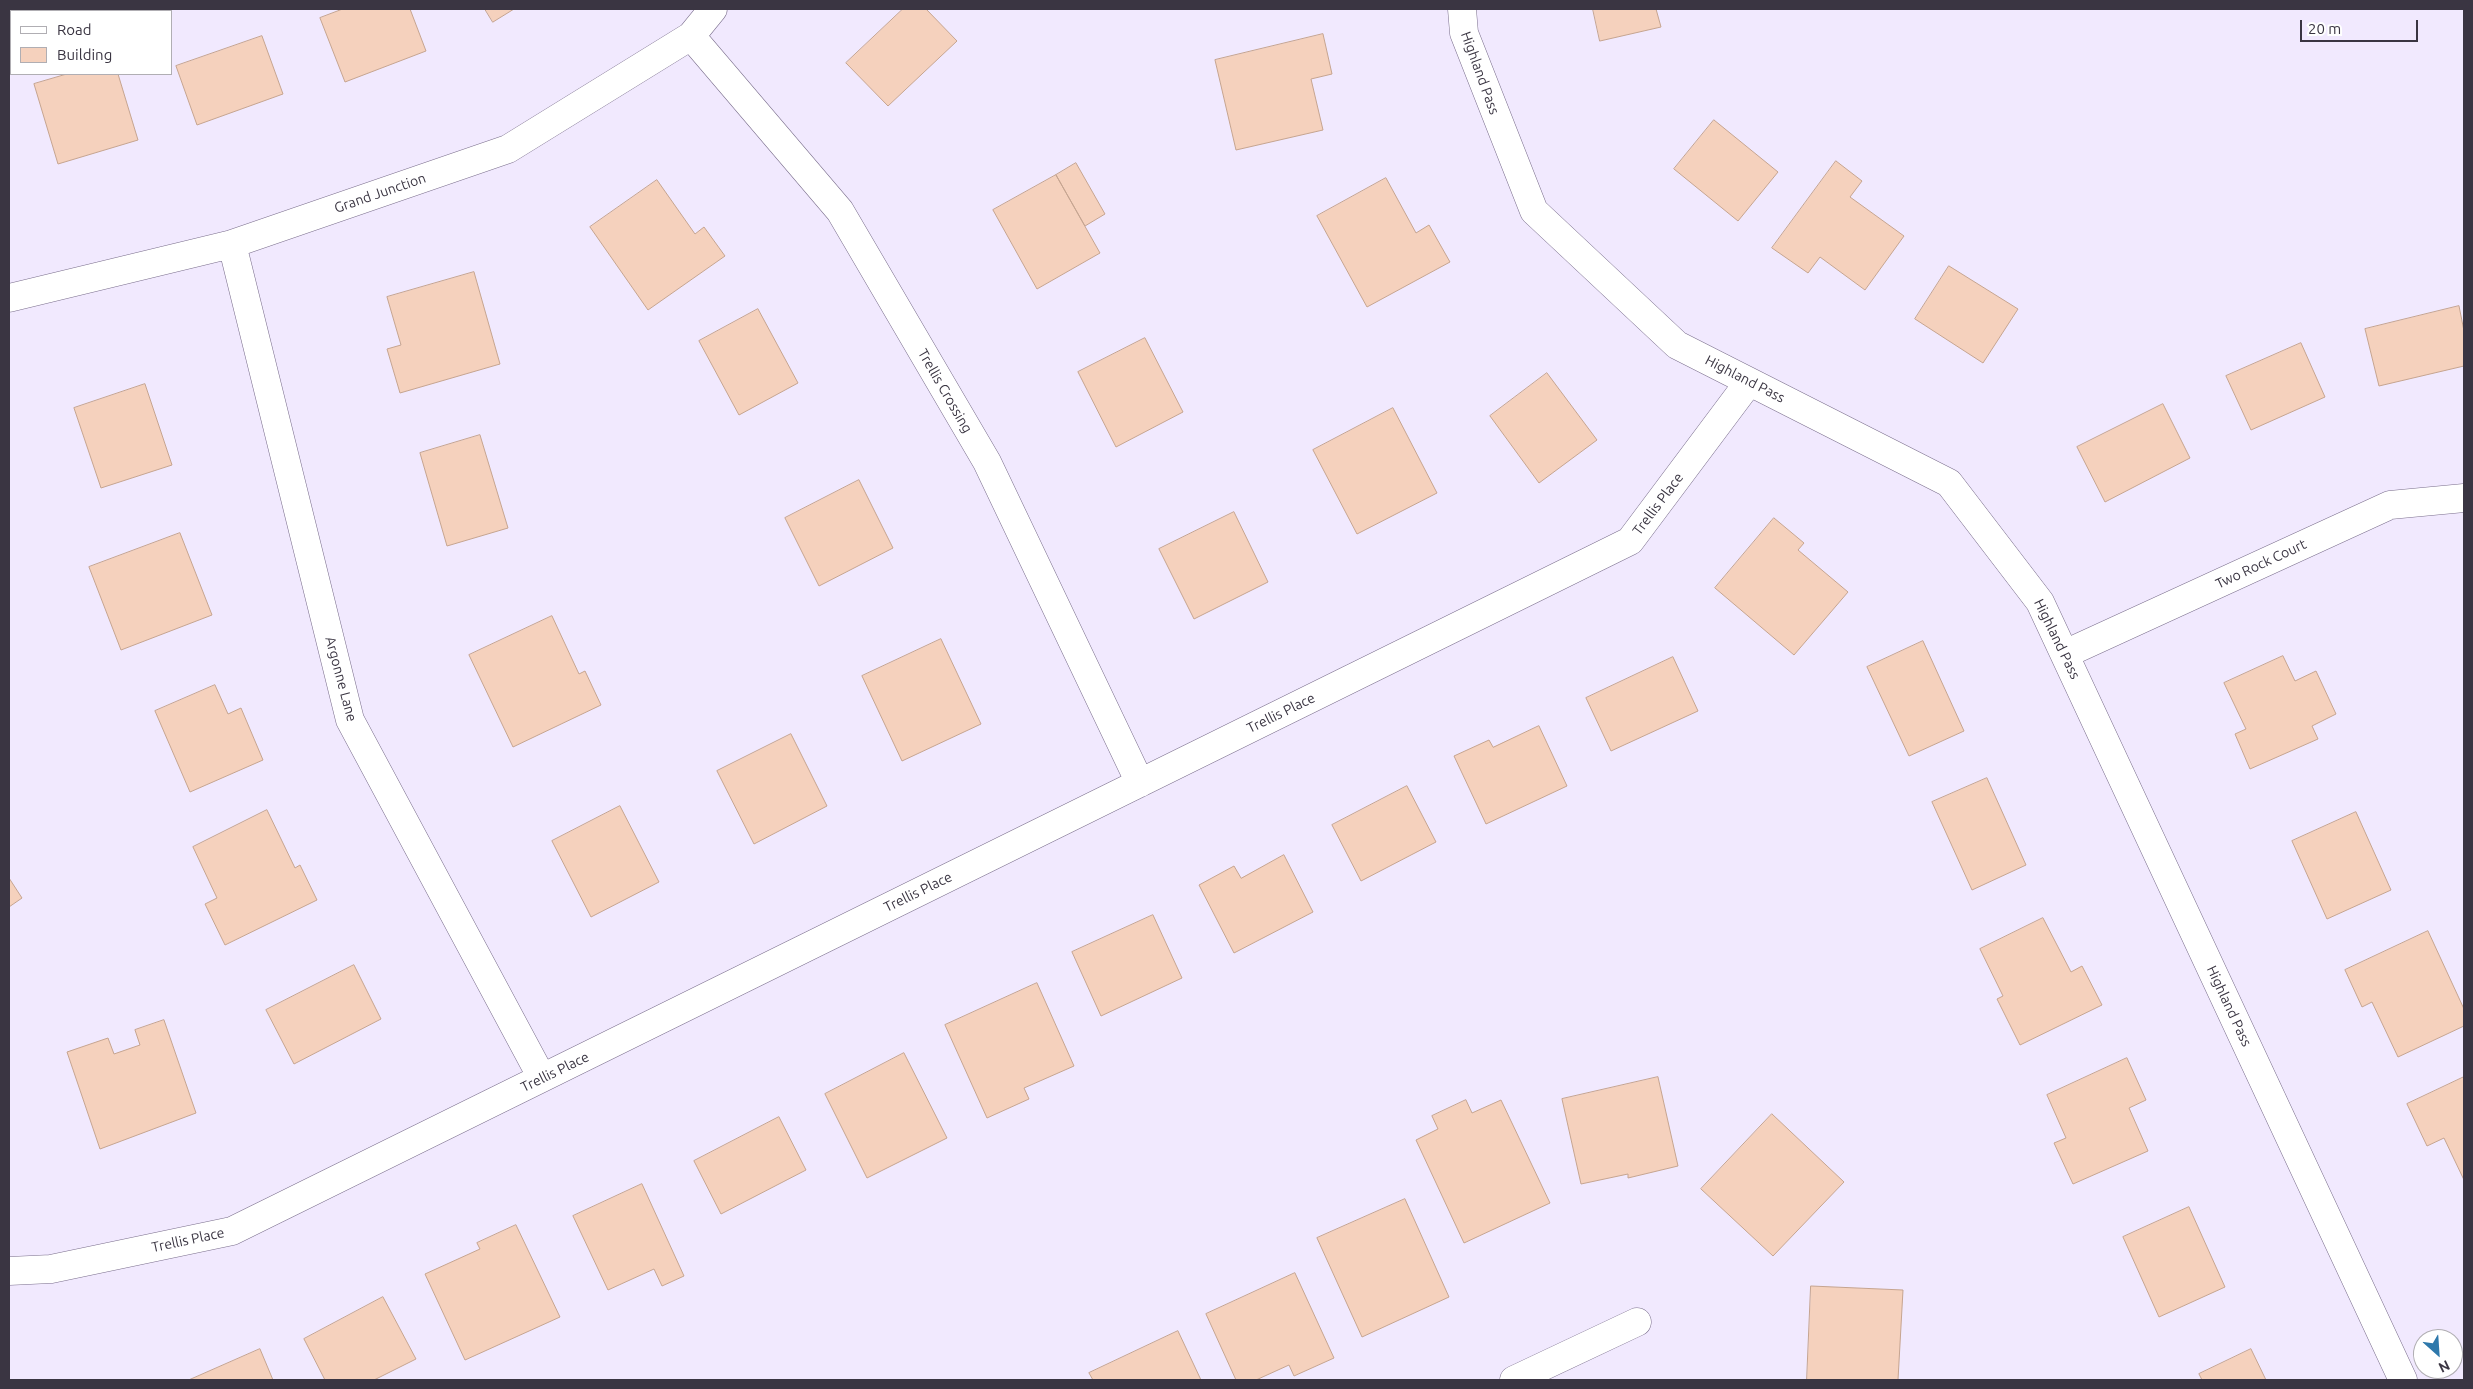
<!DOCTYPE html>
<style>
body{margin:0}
#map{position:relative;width:2473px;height:1389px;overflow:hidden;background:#f1e9fe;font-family:Ubuntu,sans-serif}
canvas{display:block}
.frame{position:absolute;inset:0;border:10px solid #3a3542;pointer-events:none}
.legend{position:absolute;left:10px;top:10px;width:162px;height:65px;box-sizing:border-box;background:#fff;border:1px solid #b0aeb3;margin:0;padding:6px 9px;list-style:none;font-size:15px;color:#3a3542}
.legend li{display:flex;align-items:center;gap:10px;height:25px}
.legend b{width:25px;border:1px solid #b0aeb3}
.north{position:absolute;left:2413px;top:1329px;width:50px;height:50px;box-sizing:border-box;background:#fff;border:1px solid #b0aeb3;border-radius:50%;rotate:154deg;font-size:14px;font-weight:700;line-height:20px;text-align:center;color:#3a3542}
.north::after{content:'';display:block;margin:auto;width:18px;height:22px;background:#2e78ab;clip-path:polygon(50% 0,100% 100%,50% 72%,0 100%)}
.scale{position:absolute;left:2300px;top:20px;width:118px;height:22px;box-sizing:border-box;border:2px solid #3a3542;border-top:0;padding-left:6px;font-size:15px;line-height:18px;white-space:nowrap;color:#3a3542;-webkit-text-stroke:4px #fff;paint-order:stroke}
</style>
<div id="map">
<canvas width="2473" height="1389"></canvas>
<div class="frame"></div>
<ul class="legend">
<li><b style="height:6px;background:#fff"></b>Road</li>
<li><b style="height:14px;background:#f5d1bd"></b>Building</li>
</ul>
<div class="north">N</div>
<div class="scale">20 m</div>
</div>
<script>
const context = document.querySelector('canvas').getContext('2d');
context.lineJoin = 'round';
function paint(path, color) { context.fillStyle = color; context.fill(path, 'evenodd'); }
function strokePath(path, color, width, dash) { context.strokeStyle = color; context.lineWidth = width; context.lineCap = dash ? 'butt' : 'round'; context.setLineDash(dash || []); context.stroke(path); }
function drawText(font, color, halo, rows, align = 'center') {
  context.font = font + ' Ubuntu,sans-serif'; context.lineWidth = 5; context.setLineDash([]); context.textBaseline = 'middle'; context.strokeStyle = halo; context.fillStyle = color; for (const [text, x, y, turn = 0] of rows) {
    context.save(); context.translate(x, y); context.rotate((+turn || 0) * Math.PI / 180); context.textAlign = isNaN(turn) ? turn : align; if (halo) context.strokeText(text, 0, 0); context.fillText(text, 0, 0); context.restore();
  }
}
const building = new Path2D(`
 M 343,9 L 410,9 L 426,51 L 345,82 L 320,18 Z
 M 485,9 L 514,9 L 493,22 Z
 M 903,9 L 926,9 L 957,41 L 888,106 L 846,63 Z
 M 1593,9 L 1656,9 L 1661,27 L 1600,41 Z
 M 1323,34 L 1332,74 L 1311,79 L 1323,130 L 1236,150 L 1215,60 Z
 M 262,36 L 283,94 L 197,125 L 176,66 Z
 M 67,74 L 118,74 L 138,140 L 58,164 L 34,84 Z
 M 1714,120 L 1778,172 L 1738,221 L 1674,169 Z
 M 1836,161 L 1862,181 L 1850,197 L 1904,236 L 1865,290 L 1820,257 L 1808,273 L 1772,248 Z
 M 1076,163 L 1105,214 L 1085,226 L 1056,175 Z
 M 1056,175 L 1100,253 L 1037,289 L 993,210 Z
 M 1386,178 L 1416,233 L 1429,225 L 1450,262 L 1367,307 L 1317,216 Z
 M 657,180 L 695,234 L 704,227 L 725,256 L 648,310 L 590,227 Z
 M 1949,266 L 2018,309 L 1983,363 L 1915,319 Z
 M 474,272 L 500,364 L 400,393 L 387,349 L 401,345 L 387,297 Z
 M 2459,306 L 2464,331 L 2464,366 L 2379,386 L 2365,329 Z
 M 758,309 L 798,383 L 739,415 L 699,341 Z
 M 1145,338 L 1183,412 L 1116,447 L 1078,372 Z
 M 2301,343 L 2325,397 L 2251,430 L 2226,376 Z
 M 1547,373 L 1597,440 L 1539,483 L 1490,416 Z
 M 145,384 L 172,465 L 101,488 L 74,408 Z
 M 2163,404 L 2190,458 L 2105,502 L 2077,447 Z
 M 1393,408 L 1437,493 L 1357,534 L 1313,450 Z
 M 480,435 L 508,528 L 447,546 L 420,453 Z
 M 859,480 L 893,548 L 819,586 L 785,518 Z
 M 1234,512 L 1268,582 L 1194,619 L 1159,549 Z
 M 1774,518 L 1804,543 L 1798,550 L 1848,592 L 1794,655 L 1715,588 Z
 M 180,533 L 212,615 L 121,650 L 89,567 Z
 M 552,616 L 579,674 L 585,671 L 601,705 L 513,747 L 469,655 Z
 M 941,639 L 981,724 L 902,761 L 862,676 Z
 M 1923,641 L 1964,731 L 1909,756 L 1867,667 Z
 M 2283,656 L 2295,681 L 2316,671 L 2336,714 L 2312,726 L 2318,739 L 2250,769 L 2235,734 L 2246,729 L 2224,683 Z
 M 1673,657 L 1698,711 L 1611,751 L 1586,698 Z
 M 215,685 L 228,714 L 241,708 L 263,760 L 190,792 L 155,711 Z
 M 1539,726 L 1567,786 L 1486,824 L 1454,756 L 1489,740 L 1493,747 Z
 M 791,734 L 827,806 L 754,844 L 717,771 Z
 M 1987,778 L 2026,865 L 1972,890 L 1932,802 Z
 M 1407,786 L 1436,842 L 1361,881 L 1332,825 Z
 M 620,806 L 659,882 L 591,917 L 552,841 Z
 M 267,810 L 295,868 L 300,865 L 317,900 L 225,945 L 205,904 L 217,898 L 193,847 Z
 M 2356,812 L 2391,890 L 2327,919 L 2292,841 Z
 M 1284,855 L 1313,912 L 1234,953 L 1199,885 L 1234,866 L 1241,878 Z
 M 9,878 L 22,898 L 9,907 Z
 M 1153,915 L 1182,978 L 1101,1016 L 1072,952 Z
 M 2043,918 L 2071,972 L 2082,966 L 2102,1005 L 2020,1045 L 1997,999 L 2003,996 L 1980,949 Z
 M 2428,931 L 2464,1009 L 2464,1026 L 2398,1057 L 2372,1002 L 2362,1007 L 2345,970 Z
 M 354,965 L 381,1019 L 294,1064 L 266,1010 Z
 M 1037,983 L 1074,1066 L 1024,1088 L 1029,1099 L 987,1118 L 945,1025 Z
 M 164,1020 L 196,1113 L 100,1149 L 67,1052 L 108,1038 L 114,1054 L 140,1045 L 135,1030 Z
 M 904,1053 L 947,1138 L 867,1178 L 825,1094 Z
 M 2127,1058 L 2146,1100 L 2129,1108 L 2148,1151 L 2073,1184 L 2054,1143 L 2066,1138 L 2047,1095 Z
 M 1658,1077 L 1678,1166 L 1628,1178 L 1628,1174 L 1581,1184 L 1562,1099 Z
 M 2464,1077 L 2464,1180 L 2444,1138 L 2427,1146 L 2407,1104 Z
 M 1466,1100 L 1472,1113 L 1501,1100 L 1550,1203 L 1464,1243 L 1416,1140 L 1438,1129 L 1432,1116 Z
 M 1772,1114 L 1844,1182 L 1773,1256 L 1701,1189 Z
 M 779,1117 L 806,1170 L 721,1214 L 694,1161 Z
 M 642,1184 L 684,1276 L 662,1286 L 654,1269 L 608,1290 L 573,1216 Z
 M 1405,1199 L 1449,1297 L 1362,1337 L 1317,1238 Z
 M 2189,1207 L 2225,1287 L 2159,1317 L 2123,1237 Z
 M 516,1225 L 560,1317 L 465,1360 L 425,1274 L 480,1249 L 477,1243 Z
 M 1295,1273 L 1334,1358 L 1294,1376 L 1289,1365 L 1256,1380 L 1236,1380 L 1206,1314 Z
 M 1811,1286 L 1903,1290 L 1898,1380 L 1807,1380 Z
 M 383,1297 L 416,1359 L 374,1380 L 325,1380 L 304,1339 Z
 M 1178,1331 L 1201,1380 L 1093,1380 L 1089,1373 Z
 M 260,1349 L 273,1380 L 189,1380 Z
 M 2251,1349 L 2266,1380 L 2202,1380 L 2199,1374 Z`);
paint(building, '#f5d1bd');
strokePath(building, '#c5a490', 1);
const minor = new Path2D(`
 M 1462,9 L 1464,33 L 1534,211 L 1677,345 L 1949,483 L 2040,602 L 2403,1380
 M 691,36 L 840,211 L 987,462 L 1140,783
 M 232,244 L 350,720 L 542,1078
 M 9,298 L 232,244 L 508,149 L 691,36 L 713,9
 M 2065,654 L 2390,505 L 2464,498
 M 9,1271 L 51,1269 L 232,1231 L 1630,541 L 1749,382
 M 1514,1380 L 1637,1322`);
strokePath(minor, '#7a6e8c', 29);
strokePath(minor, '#fff', 28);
drawText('14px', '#3a3542', '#fff', [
 ["Highland Pass",1480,73,70],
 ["Grand Junction",380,193,-19],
 ["Highland Pass",1745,379,27],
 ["Trellis Crossing",945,391,60],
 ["Trellis Place",1658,504,-53],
 ["Two Rock Court",2261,564,-25],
 ["Highland Pass",2057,639,64],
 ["Argonne Lane",341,679,75],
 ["Trellis Place",1281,713,-26],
 ["Trellis Place",918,892,-26],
 ["Highland Pass",2229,1006,65],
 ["Trellis Place",555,1072,-26],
 ["Trellis Place",188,1240,-12]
]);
</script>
